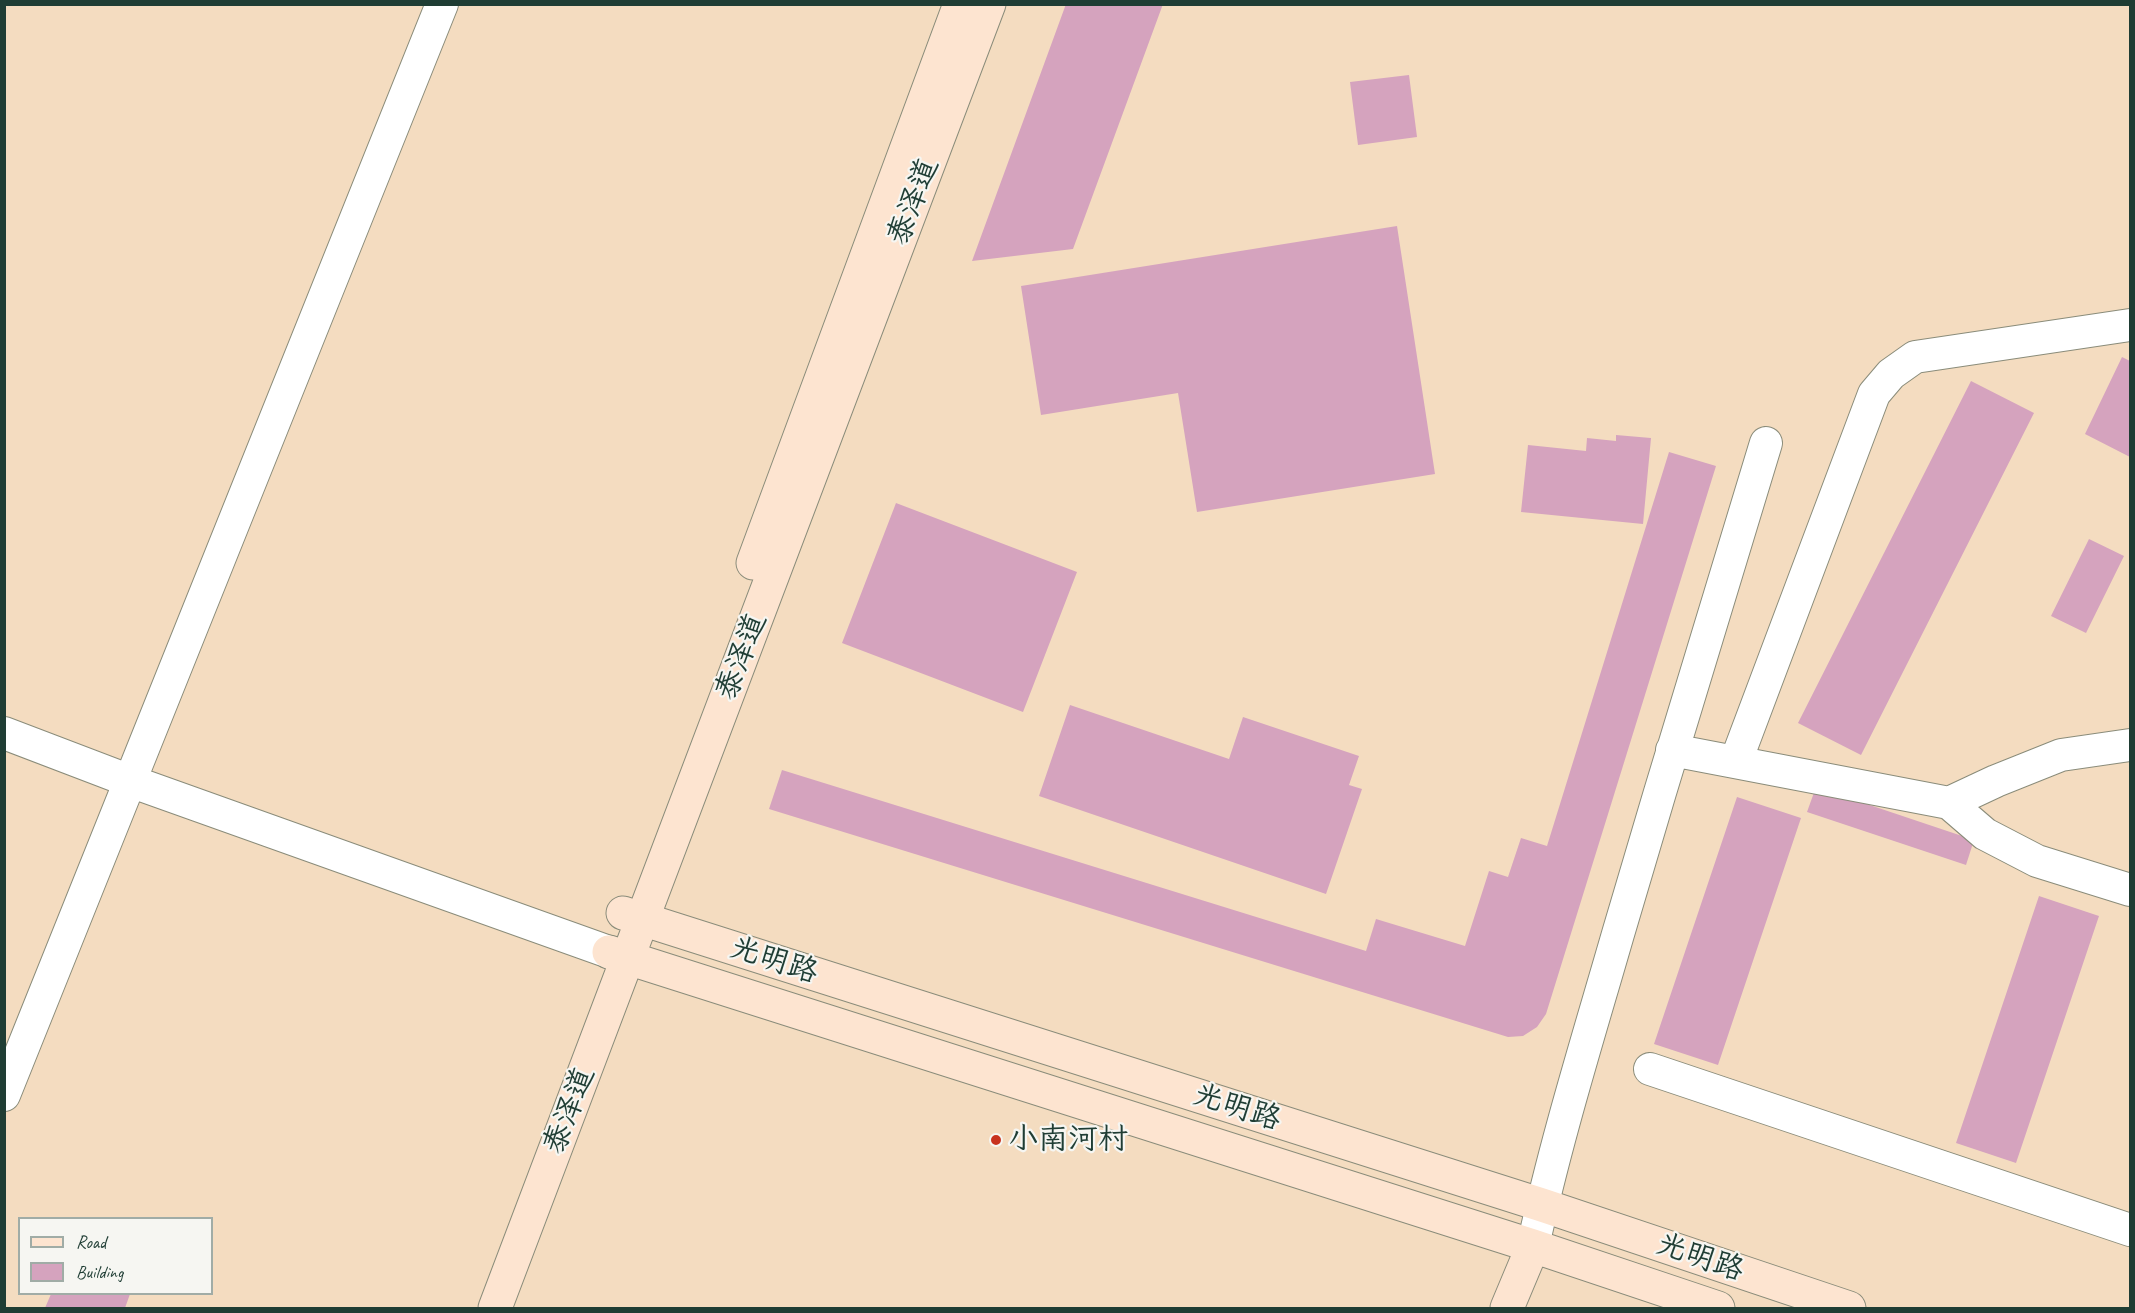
<!DOCTYPE html>
<meta charset="utf-8">
<style>
body{margin:0}
#map{position:relative;width:2135px;height:1313px;overflow:hidden;background:#f4dcc0;font-family:Caveat,sans-serif}
canvas{display:block}
.frame{position:absolute;inset:0;border:6px solid #1f3d34;pointer-events:none}
.legend{position:absolute;left:18px;top:1217px;width:195px;height:78px;box-sizing:border-box;background:#f6f6f2;border:2px solid #a0aca6;margin:0;padding:8px 10px;list-style:none;font-size:18px;color:#1f3d34}
.legend li{display:flex;align-items:center;gap:12px;height:30px}
.legend b{width:30px;border:2px solid #a0aca6}
</style>
<div id="map">
<canvas width="2135" height="1313"></canvas>
<div class="frame"></div>
<ul class="legend">
<li><b style="height:8px;background:#fde4d0"></b>Road</li>
<li><b style="height:16px;background:#d5a3be"></b>Building</li>
</ul>
</div>
<script>
const context = document.querySelector('canvas').getContext('2d');
context.lineJoin = 'round';
function paint(path, color) { context.fillStyle = color; context.fill(path, 'evenodd'); }
function strokePath(path, color, width, dash) { context.strokeStyle = color; context.lineWidth = width; context.lineCap = dash ? 'butt' : 'round'; context.setLineDash(dash || []); context.stroke(path); }
function drawText(font, color, halo, rows, align = 'center') {
  context.font = font + ' Caveat,"LXGW WenKai TC",sans-serif'; context.lineWidth = 4.5; context.setLineDash([]); context.textBaseline = 'middle'; context.strokeStyle = halo; context.fillStyle = color; for (const [text, x, y, turn = 0] of rows) {
    context.save(); context.translate(x, y); context.rotate((+turn || 0) * Math.PI / 180); context.textAlign = isNaN(turn) ? turn : align; if (halo) context.strokeText(text, 0, 0); context.fillText(text, 0, 0); context.restore();
  }
}
paint(new Path2D(`
 M 1066,4 L 1163,4 L 1073,249 L 972,261 Z
 M 1409,75 L 1417,137 L 1358,145 L 1350,82 Z
 M 1397,226 L 1435,474 L 1197,512 L 1178,393 L 1041,415 L 1021,286 Z
 M 2122,357 L 2130,361 L 2130,457 L 2085,434 Z
 M 1971,381 L 2034,413 L 1861,755 L 1798,723 Z
 M 1616,435 L 1651,438 L 1643,524 L 1521,512 L 1528,445 L 1586,451 L 1587,438 L 1616,441 Z
 M 1669,452 L 1716,466 L 1546,1014 L 1537,1027 L 1523,1036 L 1508,1037 L 769,809 L 782,770 L 1366,951 L 1376,919 L 1465,946 L 1489,871 L 1508,877 L 1521,838 L 1547,846 Z
 M 896,503 L 1077,572 L 1023,712 L 842,643 Z
 M 2089,539 L 2124,556 L 2086,633 L 2051,616 Z
 M 1070,705 L 1229,759 L 1243,717 L 1359,756 L 1349,785 L 1362,789 L 1326,894 L 1039,796 Z
 M 1816,787 L 1974,840 L 1966,865 L 1807,812 Z
 M 1737,797 L 1801,818 L 1718,1065 L 1654,1044 Z
 M 2039,896 L 2099,916 L 2016,1163 L 1956,1143 Z
 M 51,1294 L 130,1294 L 125,1308 L 45,1308 Z`), '#d5a3be');
const street = new Path2D(`
 M 4,733 L 130,781 L 609,952
 M 1672,750 L 1949,803 L 1985,834 L 2037,861 L 2130,890
 M 1736,761 L 1874,394 L 1891,374 L 1915,357 L 2130,325
 M 1949,803 L 1996,781 L 2061,755 L 2130,745
 M 1650,1069 L 2130,1230
 M 4,1095 L 442,4
 M 1533,1246 C 1556,1140 1588,1038 1618,934 C 1666,770 1716,607 1766,443`);
const secondary = new Path2D(`
 M 753,563 L 960,4
 M 623,913 L 1542,1205 L 1849,1308
 M 609,952 L 1533,1246 L 1718,1308
 M 495,1308 L 989,4
 M 1507,1308 L 1533,1246`);
strokePath(street, '#8a8c7a', 34);
strokePath(secondary, '#8a8c7a', 35);
strokePath(street, '#fff', 32);
strokePath(secondary, '#fde4d0', 33);
for (const [x, y, r, color] of [
 [996,1140,6,"#c8321e"]
]) { const dot = new Path2D(); dot.arc(x, y, r, 0, 2 * Math.PI); context.fillStyle = color; context.fill(dot); strokePath(dot, '#f6f6f2', 2); }
drawText('30px', '#1f3d34', '#f6f6f2', [
 ["泰泽道",914,202,-69],
 ["泰泽道",742,657,-69],
 ["光明路",774,961,18],
 ["光明路",1237,1108,18],
 ["泰泽道",570,1111,-69],
 ["光明路",1700,1258,19]
]);
drawText('30px', '#1f3d34', '#f6f6f2', [
 ["小南河村",1008,1140]
], 'left');
</script>
